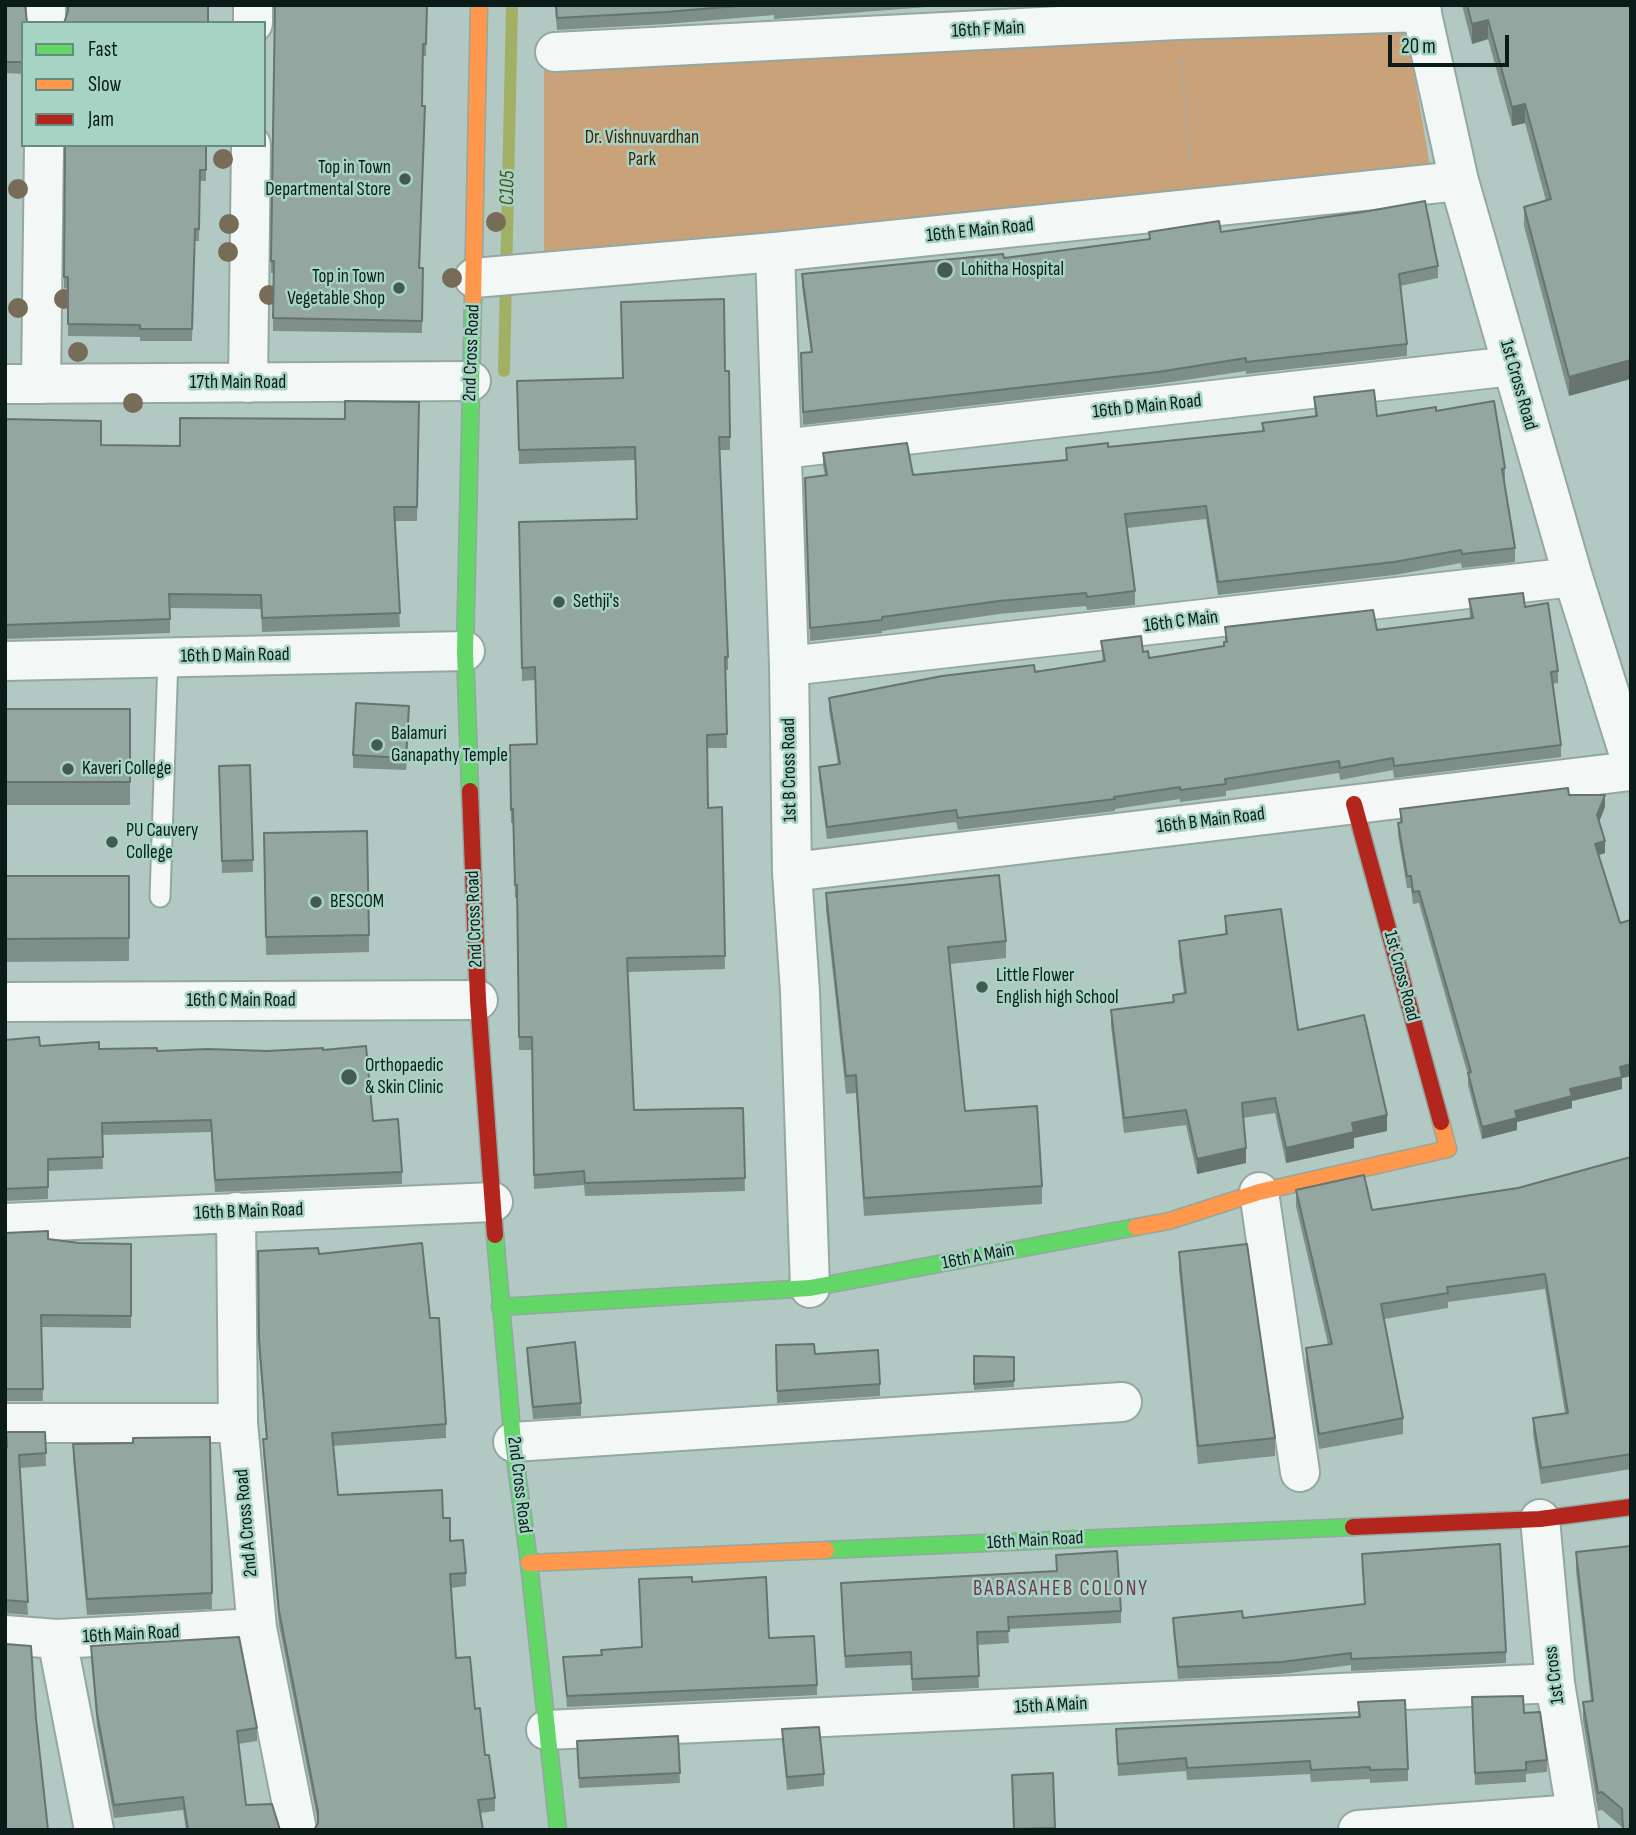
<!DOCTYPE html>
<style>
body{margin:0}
#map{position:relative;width:1636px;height:1835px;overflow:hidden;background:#b1c9c2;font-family:"Sofia Sans Condensed",sans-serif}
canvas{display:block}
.frame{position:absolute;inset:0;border:7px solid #0b1c18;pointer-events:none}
.legend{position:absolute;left:21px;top:21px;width:245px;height:126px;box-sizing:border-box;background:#a7d3c5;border:2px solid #698a80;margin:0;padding:9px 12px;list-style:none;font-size:21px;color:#0b1c18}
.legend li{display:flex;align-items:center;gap:14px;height:35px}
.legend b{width:35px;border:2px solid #698a80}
.scale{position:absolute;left:1388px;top:35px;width:121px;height:32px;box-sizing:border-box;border:4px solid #0b1c18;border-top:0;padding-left:9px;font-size:21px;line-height:24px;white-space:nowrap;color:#0b1c18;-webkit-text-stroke:5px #a7d3c5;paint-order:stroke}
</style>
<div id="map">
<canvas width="1636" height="1835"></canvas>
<div class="frame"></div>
<ul class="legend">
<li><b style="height:9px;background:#63d668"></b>Fast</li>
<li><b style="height:9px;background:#ff974d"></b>Slow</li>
<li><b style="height:9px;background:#b3261e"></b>Jam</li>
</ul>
<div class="scale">20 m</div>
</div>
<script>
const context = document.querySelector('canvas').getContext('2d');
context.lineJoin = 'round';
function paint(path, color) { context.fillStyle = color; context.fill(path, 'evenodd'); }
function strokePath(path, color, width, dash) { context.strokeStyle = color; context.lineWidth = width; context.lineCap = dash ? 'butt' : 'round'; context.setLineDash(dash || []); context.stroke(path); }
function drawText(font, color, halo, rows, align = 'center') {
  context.font = font + ' "Sofia Sans Condensed",sans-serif'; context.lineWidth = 5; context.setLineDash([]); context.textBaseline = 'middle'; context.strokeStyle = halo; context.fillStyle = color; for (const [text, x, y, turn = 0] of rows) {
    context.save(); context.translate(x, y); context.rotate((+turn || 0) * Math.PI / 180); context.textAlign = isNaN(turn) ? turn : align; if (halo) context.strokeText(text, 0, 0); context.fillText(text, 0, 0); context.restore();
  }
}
paint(new Path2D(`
 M 1406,27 L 1431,172 L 544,256 L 544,55 Z`), '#c9a27a');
strokePath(new Path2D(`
 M 504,371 L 512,5`), '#a2b066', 12);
const lane = new Path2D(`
 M 160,897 L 168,657`);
const street = new Path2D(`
 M 1420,5 L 1459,181 L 1573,577 L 1631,761
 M 46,23 L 46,5
 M 253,23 L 253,5
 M 555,52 L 1177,20 L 1422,12
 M 775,252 L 789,666 L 792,872 L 800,992 L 810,1288
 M 474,278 L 775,252 L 1459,181
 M 248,383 L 251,145
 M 5,384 L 471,381
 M 41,384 L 44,145
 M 782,449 L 1512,366
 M 5,661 L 465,651
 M 789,666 L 1573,577
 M 792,872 L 1631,771
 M 5,1002 L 478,1000
 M 1259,1192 L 1300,1472
 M 236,1212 L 238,1423 L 257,1628 L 297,1830
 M 5,1223 L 493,1202
 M 5,1423 L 238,1423
 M 513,1442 L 1122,1402
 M 1540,1519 L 1555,1683 L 1579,1830
 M 5,1635 L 57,1639 L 257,1628
 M 57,1639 L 94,1830
 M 546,1730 L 1555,1683
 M 1358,1830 L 1575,1814`);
const fast = new Path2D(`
 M 470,791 L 465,651 L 473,299
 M 495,1235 L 513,1442 L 529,1563 L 558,1830
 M 500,1307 L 810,1288 L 1136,1227
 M 826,1550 L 1353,1527`);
const slow = new Path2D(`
 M 473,299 L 479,5
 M 1136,1227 L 1169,1221 L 1259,1192 L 1448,1149 L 1441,1122
 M 529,1563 L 826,1550`);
const jam = new Path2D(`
 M 470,791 L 478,1000 L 495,1235
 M 1354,804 L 1441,1122
 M 1353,1527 L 1540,1519 L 1631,1507`);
strokePath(lane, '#94a7a1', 23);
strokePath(street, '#94a7a1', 42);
strokePath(fast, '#94a7a1', 19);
strokePath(slow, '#94a7a1', 19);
strokePath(jam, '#94a7a1', 19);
strokePath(new Path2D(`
 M 1181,60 L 1191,170`), '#a1aaa7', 4.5, [2, 5]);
strokePath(lane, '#f3f7f6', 19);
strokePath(street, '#f3f7f6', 38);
strokePath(fast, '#63d668', 16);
strokePath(slow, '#ff974d', 16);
strokePath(jam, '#b3261e', 16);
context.fillStyle = '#776c57';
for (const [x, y] of [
 [223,159],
 [18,189],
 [496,222],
 [229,224],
 [228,252],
 [452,278],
 [269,295],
 [64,299],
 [18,308],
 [78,352],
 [133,403]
]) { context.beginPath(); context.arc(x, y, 10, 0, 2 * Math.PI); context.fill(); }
paint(new Path2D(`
 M 5,5 L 23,23 L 23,74 L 5,73 Z
 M 427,5 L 426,56 L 423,56 L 420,268 L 423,268 L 422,333 L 273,331 L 273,273 L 271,273 L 271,261 Z
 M 555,5 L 952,5 L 774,19 L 774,15 L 666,24 L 557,30 Z
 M 1462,5 L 1631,5 L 1569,396 L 1524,226 L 1524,207 L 1546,201 L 1525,123 L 1512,126 L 1488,39 L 1472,44 Z
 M 65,145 L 206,145 L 206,181 L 200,181 L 199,241 L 195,241 L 192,341 L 140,341 L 140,337 L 68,336 L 68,289 L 64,288 Z
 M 1149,232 L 1221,232 L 1438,266 L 1438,278 L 1400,286 L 1407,344 L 1407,356 L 1246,374 L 1246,371 L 1158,384 L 803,425 L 801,366 L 811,352 L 802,286 L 802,274 L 1004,258 L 1149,239 Z
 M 725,371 L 730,437 L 730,450 L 720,450 L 728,657 L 728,670 L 725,670 L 727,748 L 707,748 L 708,808 L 722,807 L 725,969 L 628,972 L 634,1110 L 743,1108 L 745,1191 L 585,1196 L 584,1185 L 534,1189 L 532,1050 L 519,1050 L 517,898 L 515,898 L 513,823 L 511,823 L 510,758 L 537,744 L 535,680 L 522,681 L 519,522 L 636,519 L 635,460 L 519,464 L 517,381 L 622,378 Z
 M 1314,397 L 1377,416 L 1436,411 L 1505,468 L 1505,482 L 1504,482 L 1515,548 L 1515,562 L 1462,568 L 1461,563 L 1394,575 L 1218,595 L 1206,519 L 1127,528 L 1135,591 L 1135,605 L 1087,610 L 1086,606 L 999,614 L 882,631 L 882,633 L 810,641 L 805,491 L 825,475 L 823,466 L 823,453 L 913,475 L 1066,460 L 1066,448 L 1108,447 L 1262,431 L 1262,423 L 1315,417 Z
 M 419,402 L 417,521 L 395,521 L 400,627 L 262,632 L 261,609 L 170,608 L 170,633 L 5,639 L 5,419 L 101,445 L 180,446 L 345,419 Z
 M 1469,599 L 1525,607 L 1558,671 L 1558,683 L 1552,684 L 1561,745 L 1561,757 L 1394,778 L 1393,770 L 1340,780 L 1339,773 L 1226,791 L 1226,796 L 1180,802 L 1180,799 L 1115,809 L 1115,811 L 958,830 L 956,822 L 827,839 L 819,779 L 819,767 L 838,764 L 829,710 L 829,698 L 1103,662 L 1101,641 L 1143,652 L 1149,658 L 1224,646 L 1224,642 L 1225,642 L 1225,627 L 1377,630 L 1470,618 Z
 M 5,709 L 130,709 L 130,805 L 5,805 Z
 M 409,718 L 406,770 L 353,768 L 353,755 Z
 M 250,765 L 253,872 L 222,873 L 219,766 Z
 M 1569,795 L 1605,807 L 1599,822 L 1605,853 L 1599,855 L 1620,923 L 1631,920 L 1631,1076 L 1622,1078 L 1622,1089 L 1572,1101 L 1572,1108 L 1517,1122 L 1517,1130 L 1482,1139 L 1468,1085 L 1468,1075 L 1419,903 L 1413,904 L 1411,888 L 1407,888 L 1398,835 L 1398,823 L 1400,823 L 1400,809 Z
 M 264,833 L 369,935 L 369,952 L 266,955 Z
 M 5,876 L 129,876 L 129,961 L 5,962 Z
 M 826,893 L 1006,941 L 1006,958 L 950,964 L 965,1111 L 1042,1186 L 1042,1204 L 864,1216 L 856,1093 L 846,1094 L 826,910 Z
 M 1225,916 L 1298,1030 L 1387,1131 L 1354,1138 L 1354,1148 L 1286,1163 L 1275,1113 L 1243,1118 L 1246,1163 L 1197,1174 L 1186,1125 L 1124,1133 L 1111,1026 L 1111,1010 L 1173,1002 L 1173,995 L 1184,994 L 1179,956 L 1179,941 L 1225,934 Z
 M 5,1040 L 40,1046 L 157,1051 L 323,1050 L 373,1121 L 402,1172 L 402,1184 L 215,1192 L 211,1132 L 102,1135 L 103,1169 L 48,1171 L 48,1199 L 5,1201 Z
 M 1631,1157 L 1631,1469 L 1541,1484 L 1533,1434 L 1533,1418 L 1565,1413 L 1545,1289 L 1448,1302 L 1448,1308 L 1384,1319 L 1403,1418 L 1403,1434 L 1319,1449 L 1306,1364 L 1306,1348 L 1328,1344 L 1296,1206 L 1296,1190 L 1372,1210 L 1518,1188 Z
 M 5,1233 L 79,1243 L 131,1244 L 131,1328 L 41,1327 L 43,1401 L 5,1401 Z
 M 258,1251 L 319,1254 L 430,1318 L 446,1424 L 446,1438 L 333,1446 L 338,1495 L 443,1518 L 450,1541 L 466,1573 L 466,1586 L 451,1588 L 456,1658 L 475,1709 L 495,1798 L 495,1811 L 480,1813 L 318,1823 L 279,1625 L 263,1452 L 263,1439 L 266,1439 L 259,1353 Z
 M 1179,1252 L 1275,1438 L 1275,1456 L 1198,1464 L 1179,1270 Z
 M 776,1345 L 815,1354 L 880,1384 L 880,1396 L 777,1403 Z
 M 527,1348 L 581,1403 L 581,1416 L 533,1419 L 527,1360 Z
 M 974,1356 L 1014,1357 L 1014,1387 L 974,1390 Z
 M 45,1432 L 46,1466 L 20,1468 L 28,1615 L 5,1613 L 5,1447 Z
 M 210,1437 L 212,1609 L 87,1615 L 73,1460 L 73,1444 L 133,1443 Z
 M 1576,1552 L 1631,1830 L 1622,1830 L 1622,1827 L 1602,1810 L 1598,1811 L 1583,1720 L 1583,1702 L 1591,1701 L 1576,1571 Z
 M 1362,1554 L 1506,1652 L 1506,1663 L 1351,1671 L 1351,1665 L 1282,1674 L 1178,1679 L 1173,1630 L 1173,1618 L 1243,1618 L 1364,1604 Z
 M 1056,1555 L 1121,1611 L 1121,1623 L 1008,1629 L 1009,1643 L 977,1645 L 979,1688 L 912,1691 L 911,1665 L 845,1668 L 841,1583 L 1056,1571 Z
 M 692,1582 L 769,1638 L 817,1685 L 817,1695 L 567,1707 L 563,1657 L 602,1655 L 642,1648 Z
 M 91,1646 L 257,1728 L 257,1741 L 238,1744 L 246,1805 L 280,1830 L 186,1830 L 183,1810 L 114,1818 L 97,1726 L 91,1659 Z
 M 1472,1697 L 1524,1713 L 1547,1760 L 1547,1772 L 1526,1774 L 1526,1782 L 1475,1785 Z
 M 1358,1702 L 1408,1769 L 1408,1781 L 1370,1783 L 1370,1779 L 1311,1782 L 1310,1774 L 1187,1780 L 1186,1771 L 1118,1776 L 1116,1729 L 1358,1717 Z
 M 782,1729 L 824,1774 L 824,1786 L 787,1790 L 782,1741 Z
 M 678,1736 L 680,1783 L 579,1788 L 577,1741 Z
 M 1053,1773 L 1055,1830 L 1014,1830 Z`), '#7e8f8a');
paint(new Path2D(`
 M 1488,20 L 1488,39 L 1472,44 L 1472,24 Z
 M 1525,104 L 1525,123 L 1512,126 L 1512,107 Z
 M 1631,360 L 1631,379 L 1569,396 L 1569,377 Z
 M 409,706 L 409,718 L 406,770 L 406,758 Z
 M 1605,795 L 1605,807 L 1597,827 L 1597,815 Z
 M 1605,841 L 1605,853 L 1595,856 L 1595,844 Z
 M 1631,1064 L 1631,1076 L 1622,1078 L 1622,1089 L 1572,1101 L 1572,1108 L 1517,1122 L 1517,1130 L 1482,1139 L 1482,1127 L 1515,1111 L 1570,1089 L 1620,1067 Z
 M 1387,1115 L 1387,1131 L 1354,1138 L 1354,1148 L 1286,1163 L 1286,1148 L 1352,1123 Z
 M 1246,1148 L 1246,1163 L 1197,1174 L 1197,1159 Z`), '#677470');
const building = new Path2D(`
 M 5,5 L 25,5 L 27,22 L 28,23 L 23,23 L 23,62 L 5,62 Z
 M 68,5 L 208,5 L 208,23 L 64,23 L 68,11 Z
 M 275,5 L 427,5 L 426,44 L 423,44 L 422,106 L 425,106 L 419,268 L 423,268 L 422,321 L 273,318 L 274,261 L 271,261 Z
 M 556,5 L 749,5 L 666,12 L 557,18 Z
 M 1467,5 L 1631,5 L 1631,360 L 1569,377 L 1524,207 L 1551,199 L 1525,104 L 1512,107 L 1488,20 L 1472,24 Z
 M 65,145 L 206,145 L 206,170 L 200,170 L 199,229 L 195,229 L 192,329 L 140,329 L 140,325 L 68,324 L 68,277 L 64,277 Z
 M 1425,201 L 1438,266 L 1399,274 L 1407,344 L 1246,362 L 1246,358 L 1158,372 L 803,412 L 801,353 L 812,352 L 802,274 L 1003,254 L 1004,258 L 1150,239 L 1149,232 L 1219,221 L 1221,232 L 1369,211 Z
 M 724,299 L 725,371 L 729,371 L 730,437 L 719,437 L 728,657 L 725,657 L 727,734 L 707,735 L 708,808 L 722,807 L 725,956 L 627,958 L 634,1110 L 743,1108 L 745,1178 L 585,1183 L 584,1171 L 534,1175 L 532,1037 L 519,1037 L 517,885 L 515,885 L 513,809 L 511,810 L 510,745 L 537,744 L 535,667 L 522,668 L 519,522 L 637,519 L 635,447 L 519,450 L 517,381 L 623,378 L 621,302 Z
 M 1374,390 L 1377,416 L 1436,407 L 1436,411 L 1494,401 L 1505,468 L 1502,469 L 1515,548 L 1462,554 L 1461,550 L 1394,562 L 1218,582 L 1206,506 L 1125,514 L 1135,591 L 1087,597 L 1086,593 L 999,601 L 882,617 L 882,620 L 810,628 L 805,478 L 827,475 L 823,453 L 907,443 L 913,475 L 1067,460 L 1066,448 L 1108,443 L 1108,447 L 1264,431 L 1262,423 L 1317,416 L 1314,397 Z
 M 345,401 L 419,402 L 417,507 L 394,507 L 400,613 L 262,618 L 261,595 L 169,594 L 170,619 L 5,625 L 5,419 L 101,421 L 101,445 L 180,446 L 180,418 L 345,419 Z
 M 1523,593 L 1525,607 L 1548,603 L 1558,671 L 1551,672 L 1561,745 L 1394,766 L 1393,758 L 1340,768 L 1339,761 L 1225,779 L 1226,784 L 1180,790 L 1180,787 L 1114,797 L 1115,799 L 958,818 L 956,810 L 827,827 L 819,767 L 840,764 L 829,698 L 942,676 L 1034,665 L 1035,672 L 1105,661 L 1101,641 L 1141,636 L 1143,652 L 1148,651 L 1149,658 L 1224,646 L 1224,642 L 1227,642 L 1225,627 L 1373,610 L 1377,630 L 1473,618 L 1469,599 Z
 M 356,703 L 409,706 L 406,758 L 353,755 Z
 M 5,709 L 130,709 L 130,782 L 5,782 Z
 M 250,765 L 253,860 L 222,861 L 219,766 Z
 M 1568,788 L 1569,795 L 1605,795 L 1597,815 L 1605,841 L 1595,844 L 1620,923 L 1631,920 L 1631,1064 L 1620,1067 L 1622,1077 L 1570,1089 L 1572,1096 L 1515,1111 L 1517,1118 L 1482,1127 L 1468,1073 L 1471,1072 L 1419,891 L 1413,892 L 1411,876 L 1407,876 L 1398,823 L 1402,822 L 1400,809 Z
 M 367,831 L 369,935 L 266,937 L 264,833 Z
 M 999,875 L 1006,941 L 948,947 L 965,1111 L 1037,1106 L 1042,1186 L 864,1198 L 856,1075 L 846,1076 L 826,893 Z
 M 5,876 L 129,876 L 129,938 L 5,939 Z
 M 1281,909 L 1298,1030 L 1364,1015 L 1387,1115 L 1352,1123 L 1354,1132 L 1286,1148 L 1275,1098 L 1242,1103 L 1246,1148 L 1197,1159 L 1186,1110 L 1124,1118 L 1111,1010 L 1174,1002 L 1173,995 L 1186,993 L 1179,941 L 1227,934 L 1225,916 Z
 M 39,1037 L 40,1046 L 99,1042 L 99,1049 L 157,1048 L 157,1051 L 208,1049 L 267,1051 L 323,1048 L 323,1050 L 366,1046 L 373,1121 L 398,1119 L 402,1172 L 215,1180 L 211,1120 L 102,1123 L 103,1157 L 48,1159 L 48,1187 L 5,1189 L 5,1040 Z
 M 1631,1157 L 1631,1454 L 1541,1468 L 1533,1418 L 1568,1413 L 1545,1274 L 1447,1287 L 1448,1293 L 1381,1304 L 1403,1418 L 1319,1434 L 1306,1348 L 1332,1344 L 1296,1190 L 1364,1175 L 1372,1210 L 1518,1188 Z
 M 48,1231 L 48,1239 L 79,1243 L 131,1244 L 131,1316 L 41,1315 L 43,1389 L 5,1389 L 5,1233 Z
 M 422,1243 L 430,1318 L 439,1318 L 446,1424 L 332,1433 L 338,1495 L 442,1490 L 443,1518 L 450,1518 L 450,1541 L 463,1540 L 466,1573 L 450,1574 L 456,1658 L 470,1657 L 475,1709 L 480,1708 L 485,1755 L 489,1755 L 495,1798 L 478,1800 L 483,1830 L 314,1830 L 318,1823 L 318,1812 L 279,1611 L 263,1439 L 267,1439 L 259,1340 L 258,1251 L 318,1248 L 319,1254 Z
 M 1247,1244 L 1275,1438 L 1198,1446 L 1179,1252 Z
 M 575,1342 L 581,1403 L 533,1407 L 527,1348 Z
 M 814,1344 L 815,1354 L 878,1350 L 880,1384 L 777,1391 L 776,1345 Z
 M 974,1356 L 1014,1357 L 1014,1381 L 974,1384 Z
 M 6,1432 L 45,1432 L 46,1453 L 19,1455 L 28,1602 L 5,1600 L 5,1447 L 7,1447 Z
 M 210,1437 L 212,1593 L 87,1599 L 73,1444 L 133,1443 L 133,1438 Z
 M 1500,1544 L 1506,1652 L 1351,1659 L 1351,1653 L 1282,1662 L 1178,1667 L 1173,1618 L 1242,1611 L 1243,1618 L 1365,1604 L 1362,1554 Z
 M 1631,1546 L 1631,1830 L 1623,1830 L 1622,1809 L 1602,1792 L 1598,1793 L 1583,1702 L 1593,1701 L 1576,1552 Z
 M 1117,1551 L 1121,1611 L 1008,1617 L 1009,1631 L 977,1632 L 979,1676 L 912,1679 L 911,1652 L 845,1656 L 841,1583 L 1057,1571 L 1056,1555 Z
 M 692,1577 L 692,1582 L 766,1577 L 769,1638 L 814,1636 L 817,1685 L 567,1696 L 563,1657 L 602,1655 L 601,1650 L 642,1647 L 639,1579 Z
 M 239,1637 L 257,1728 L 237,1731 L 246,1805 L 272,1804 L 280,1830 L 188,1830 L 183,1797 L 114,1805 L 97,1713 L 91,1646 Z
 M 5,1644 L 31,1646 L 36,1719 L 48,1830 L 5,1830 Z
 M 1523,1696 L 1524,1713 L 1540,1712 L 1547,1760 L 1526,1762 L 1526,1770 L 1475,1773 L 1472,1697 Z
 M 1405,1700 L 1408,1769 L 1370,1770 L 1370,1767 L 1311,1770 L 1310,1761 L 1187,1768 L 1186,1758 L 1118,1764 L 1116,1729 L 1360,1717 L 1358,1702 Z
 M 819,1727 L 824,1774 L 787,1777 L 782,1729 Z
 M 678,1736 L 680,1773 L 579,1778 L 577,1741 Z
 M 1053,1773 L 1055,1828 L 1014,1829 L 1012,1775 Z`);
paint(building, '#93a6a0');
strokePath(building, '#677470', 2);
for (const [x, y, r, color] of [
 [405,179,7,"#455954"],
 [945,270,9,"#455954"],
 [399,288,7,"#455954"],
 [559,602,7,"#455954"],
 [377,745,7,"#455954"],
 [68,769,7,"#455954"],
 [112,842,7,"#455954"],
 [316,902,7,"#455954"],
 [982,987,7,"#455954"],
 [349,1077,9,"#455954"]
]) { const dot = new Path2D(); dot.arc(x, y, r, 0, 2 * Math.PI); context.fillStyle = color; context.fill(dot); strokePath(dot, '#a7d3c5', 2.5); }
drawText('19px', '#0b1c18', '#a7d3c5', [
 ["16th F Main",988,30,-3],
 ["16th E Main Road",980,231,-6],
 ["2nd Cross Road",472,353,-88],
 ["17th Main Road",238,383],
 ["1st Cross Road",1518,385,74],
 ["16th D Main Road",1147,407,-6],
 ["16th C Main",1181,622,-7],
 ["16th D Main Road",235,656,-1],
 ["1st B Cross Road",790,770,-91],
 ["16th B Main Road",1211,821,-7],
 ["2nd Cross Road",475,919,-92],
 ["1st Cross Road",1401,976,75],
 ["16th C Main Road",241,1001],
 ["16th B Main Road",249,1212,-2],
 ["16th A Main",978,1257,-11],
 ["2nd Cross Road",519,1485,83],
 ["2nd A Cross Road",247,1523,-95],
 ["16th Main Road",1035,1541,-3],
 ["16th Main Road",131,1635,-3],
 ["1st Cross",1555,1675,-97],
 ["15th A Main",1051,1706,-3]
]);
drawText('19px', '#482000', '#a7d3c5', [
 ["Dr. Vishnuvardhan",642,138],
 ["Park",642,160]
]);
drawText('19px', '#0b1c18', '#a7d3c5', [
 ["Top in Town",391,168,"right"],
 ["Departmental Store",391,190,"right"],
 ["Lohitha Hospital",961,270],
 ["Top in Town",385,277,"right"],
 ["Vegetable Shop",385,299,"right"],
 ["Sethji's",573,602],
 ["Balamuri",391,734],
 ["Ganapathy Temple",391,756],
 ["Kaveri College",82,769],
 ["PU Cauvery",126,831],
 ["College",126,853],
 ["BESCOM",330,902],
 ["Little Flower",996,976],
 ["English high School",996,998],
 ["Orthopaedic",365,1066],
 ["& Skin Clinic",365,1088]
], 'left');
drawText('italic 21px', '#505420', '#a7d3c5', [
 ["C105",508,188,-89]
]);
context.letterSpacing = '2px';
drawText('21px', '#763452', '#a7d3c5', [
 ["BABASAHEB COLONY",1061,1590]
]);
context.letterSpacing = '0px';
</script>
